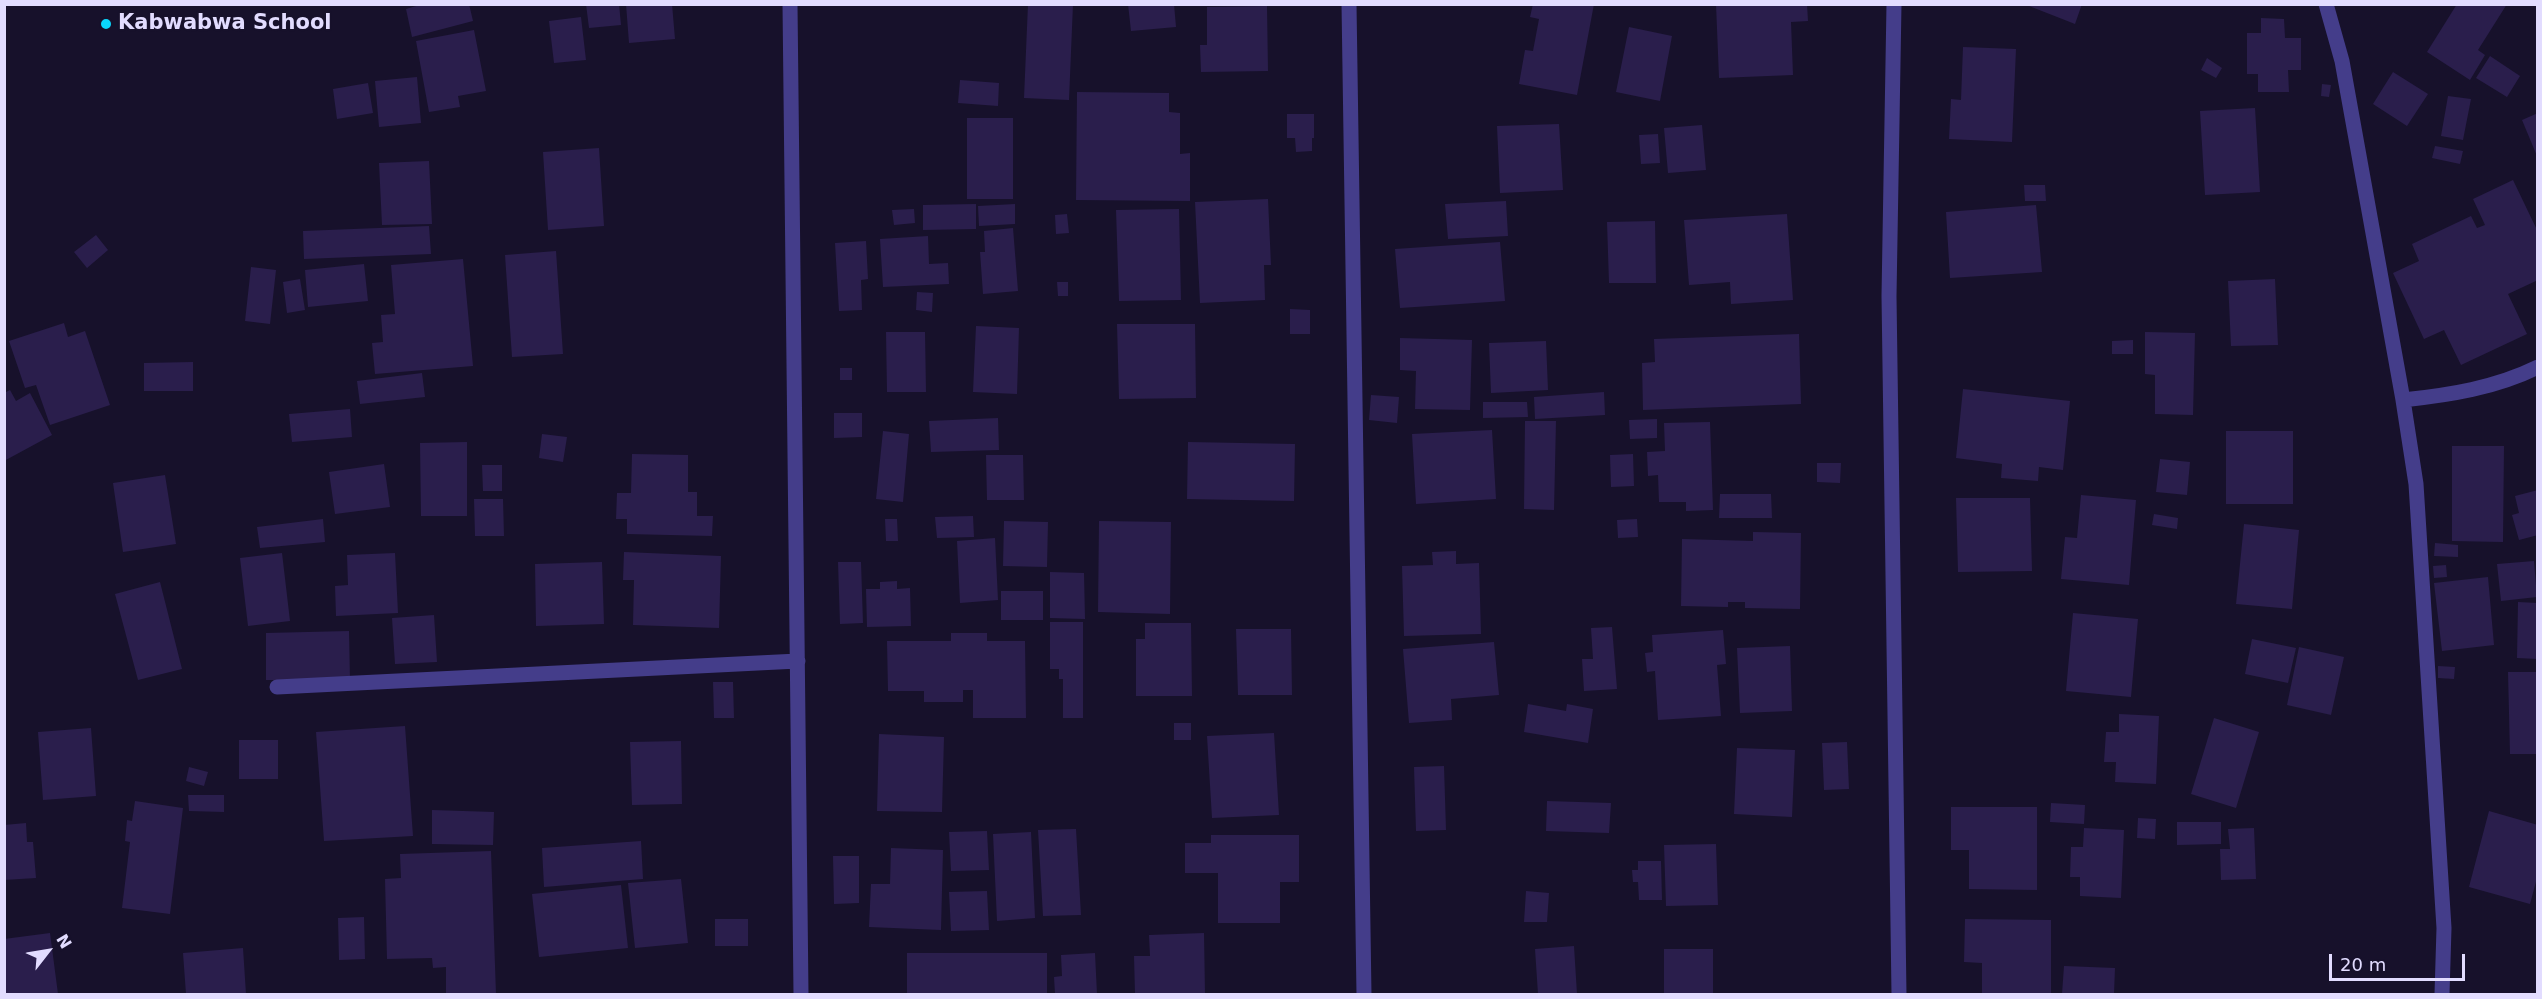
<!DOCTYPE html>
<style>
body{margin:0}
#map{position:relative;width:2542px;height:999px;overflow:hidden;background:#17112b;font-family:"DejaVu Sans",sans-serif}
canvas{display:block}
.frame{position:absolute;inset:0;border:6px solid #e2dcff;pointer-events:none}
.north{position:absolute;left:18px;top:921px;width:60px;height:60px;-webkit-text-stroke:4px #17112b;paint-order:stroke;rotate:59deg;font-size:16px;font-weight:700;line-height:24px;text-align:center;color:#e2dcff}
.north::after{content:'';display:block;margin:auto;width:21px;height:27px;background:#e2dcff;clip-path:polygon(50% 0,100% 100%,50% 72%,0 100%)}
.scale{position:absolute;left:2329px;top:954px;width:136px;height:27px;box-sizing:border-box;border:3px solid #e2dcff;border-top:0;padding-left:8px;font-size:18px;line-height:21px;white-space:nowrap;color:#e2dcff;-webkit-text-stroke:4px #17112b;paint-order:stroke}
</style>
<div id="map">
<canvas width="2542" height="999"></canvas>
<div class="frame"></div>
<div class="north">N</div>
<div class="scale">20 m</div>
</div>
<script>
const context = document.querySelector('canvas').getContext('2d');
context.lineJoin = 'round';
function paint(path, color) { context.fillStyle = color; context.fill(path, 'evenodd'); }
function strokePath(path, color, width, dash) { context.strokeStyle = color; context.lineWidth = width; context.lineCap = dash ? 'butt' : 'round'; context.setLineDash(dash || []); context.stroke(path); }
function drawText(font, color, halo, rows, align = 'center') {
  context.font = font + ' "DejaVu Sans",sans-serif'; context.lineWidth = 4.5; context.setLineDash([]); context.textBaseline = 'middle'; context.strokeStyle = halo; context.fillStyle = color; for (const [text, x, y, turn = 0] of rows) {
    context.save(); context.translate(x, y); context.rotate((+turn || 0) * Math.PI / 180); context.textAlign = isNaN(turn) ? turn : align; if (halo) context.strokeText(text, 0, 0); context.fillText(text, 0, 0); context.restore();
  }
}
paint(new Path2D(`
 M 423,4 L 469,4 L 473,21 L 412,37 L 406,9 Z
 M 586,4 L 619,4 L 621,25 L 589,28 Z
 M 626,4 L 672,4 L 675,39 L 629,43 Z
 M 1028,4 L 1073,4 L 1069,100 L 1024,98 Z
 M 1128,4 L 1174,4 L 1176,27 L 1131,31 Z
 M 1533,4 L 1594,4 L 1577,95 L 1519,84 L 1525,50 L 1533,51 L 1539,19 L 1530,17 Z
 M 1716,4 L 1807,4 L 1808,21 L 1791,22 L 1793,75 L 1719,78 Z
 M 2024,4 L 2082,4 L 2075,24 Z
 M 2457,4 L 2507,4 L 2478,50 L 2485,55 L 2470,80 L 2427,52 Z
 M 1267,6 L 1268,71 L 1201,72 L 1200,45 L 1207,45 L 1207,7 Z
 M 581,17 L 586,60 L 554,63 L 549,21 Z
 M 2261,18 L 2284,19 L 2285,38 L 2301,38 L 2301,70 L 2288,70 L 2289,92 L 2258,92 L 2258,74 L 2247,74 L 2247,33 L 2261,33 Z
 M 1629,27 L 1672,36 L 1660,101 L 1616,92 Z
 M 474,30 L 486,91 L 458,96 L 460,107 L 429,112 L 416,41 Z
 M 1963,47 L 2016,49 L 2012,142 L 1949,139 L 1951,99 L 1961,100 Z
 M 2490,56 L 2520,76 L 2507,97 L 2476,78 Z
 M 2207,58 L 2222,68 L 2216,78 L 2201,70 Z
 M 2393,72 L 2428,94 L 2407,126 L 2373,104 Z
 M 417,77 L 421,123 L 379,127 L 375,81 Z
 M 960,80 L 999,83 L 998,106 L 958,103 Z
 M 368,83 L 373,113 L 337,119 L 333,89 Z
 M 2322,84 L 2331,85 L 2329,97 L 2321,96 Z
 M 1077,92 L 1169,93 L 1169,112 L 1180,113 L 1180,154 L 1190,153 L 1190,201 L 1076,200 Z
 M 2448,96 L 2471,99 L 2463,140 L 2441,136 Z
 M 2255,108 L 2260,192 L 2205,195 L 2200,111 Z
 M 2538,113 L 2538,156 L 2537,156 L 2522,120 Z
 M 1287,114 L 1314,114 L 1314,138 L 1312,138 L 1312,151 L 1296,152 L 1295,138 L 1287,138 Z
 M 967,118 L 1013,118 L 1013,199 L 967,199 Z
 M 1559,124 L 1563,190 L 1500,193 L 1497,126 Z
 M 1702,125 L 1706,170 L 1668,173 L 1664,128 Z
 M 1658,134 L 1660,163 L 1641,164 L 1639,135 Z
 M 2435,146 L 2463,151 L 2460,164 L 2432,158 Z
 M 599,148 L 604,226 L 548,230 L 543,152 Z
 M 429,161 L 432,224 L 382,225 L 379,163 Z
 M 2513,180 L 2538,232 L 2538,280 L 2508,294 L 2527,334 L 2461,365 L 2444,330 L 2424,339 L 2393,273 L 2419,261 L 2412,244 L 2471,216 L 2477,228 L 2485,225 L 2473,199 Z
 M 2024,185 L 2045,185 L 2046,201 L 2025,201 Z
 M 1268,199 L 1271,265 L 1264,265 L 1265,300 L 1200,303 L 1195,202 Z
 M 1506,201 L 1508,236 L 1448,239 L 1445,204 Z
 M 976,204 L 976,229 L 923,230 L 923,205 Z
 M 1015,204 L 1015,224 L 979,226 L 978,206 Z
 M 2036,205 L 2042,272 L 1950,278 L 1946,212 Z
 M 914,209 L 915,223 L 894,225 L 892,210 Z
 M 1179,209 L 1181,300 L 1119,301 L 1116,210 Z
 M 1067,214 L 1069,233 L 1056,234 L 1055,215 Z
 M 1787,214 L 1793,300 L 1731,304 L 1730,282 L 1689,285 L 1684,220 Z
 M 1655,221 L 1656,283 L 1609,283 L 1607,222 Z
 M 429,226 L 431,254 L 304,259 L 303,231 Z
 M 1013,228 L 1018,291 L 983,294 L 980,252 L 985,252 L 984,231 Z
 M 96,235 L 108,250 L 87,268 L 74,252 Z
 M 928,236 L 929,264 L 948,263 L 949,284 L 883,287 L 880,239 Z
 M 866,241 L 868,279 L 861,280 L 862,310 L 839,311 L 835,243 Z
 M 1500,242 L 1505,301 L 1400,308 L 1395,249 Z
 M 556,251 L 563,354 L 512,357 L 505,255 Z
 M 463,259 L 473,366 L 375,374 L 372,343 L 383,342 L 381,315 L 395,314 L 391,265 Z
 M 364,264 L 368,301 L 308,307 L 305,270 Z
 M 251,267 L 276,270 L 270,324 L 245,321 Z
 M 300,279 L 305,310 L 287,313 L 283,282 Z
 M 2275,279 L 2278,345 L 2231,346 L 2228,281 Z
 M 1057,282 L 1068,282 L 1068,296 L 1058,296 Z
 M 917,292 L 933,293 L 932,312 L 916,310 Z
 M 1290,309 L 1310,310 L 1310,334 L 1290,334 Z
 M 64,323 L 68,337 L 85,331 L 110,405 L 50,425 L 36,385 L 25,388 L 9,341 Z
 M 1117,324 L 1195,324 L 1196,398 L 1119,399 Z
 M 976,326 L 1019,328 L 1017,394 L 973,392 Z
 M 886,332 L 925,332 L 926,392 L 887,392 Z
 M 2145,332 L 2195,333 L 2193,415 L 2155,414 L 2155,375 L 2145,374 Z
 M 1799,334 L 1801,404 L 1643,410 L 1642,363 L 1655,362 L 1654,339 Z
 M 1400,338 L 1472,340 L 1470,410 L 1415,409 L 1416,371 L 1400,370 Z
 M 2133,340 L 2133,354 L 2112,354 L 2112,341 Z
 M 1546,341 L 1548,390 L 1491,393 L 1489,343 Z
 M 193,362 L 193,391 L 144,391 L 144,363 Z
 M 840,368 L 852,368 L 852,380 L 840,380 Z
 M 422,373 L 425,397 L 360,404 L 357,381 Z
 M 1963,389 L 2070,401 L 2063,470 L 2039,467 L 2038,481 L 2001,478 L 2002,464 L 1956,458 Z
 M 10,390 L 16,401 L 30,393 L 52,435 L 4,461 L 4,393 Z
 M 1604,392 L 1605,415 L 1535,419 L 1534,397 Z
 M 1371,395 L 1399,397 L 1397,423 L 1369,420 Z
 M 1483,402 L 1527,402 L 1528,417 L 1483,418 Z
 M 350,409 L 352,437 L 292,442 L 289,414 Z
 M 834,413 L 862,413 L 862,437 L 834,438 Z
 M 998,418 L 999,450 L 931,452 L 929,421 Z
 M 1657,419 L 1657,438 L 1630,439 L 1629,420 Z
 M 1525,421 L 1556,421 L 1554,510 L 1524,509 Z
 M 1710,422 L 1713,510 L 1686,511 L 1686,502 L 1659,502 L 1658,475 L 1648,476 L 1647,452 L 1665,451 L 1664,423 Z
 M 1492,430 L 1496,499 L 1416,504 L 1412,434 Z
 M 883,431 L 909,434 L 903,502 L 876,499 Z
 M 2226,431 L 2293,431 L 2293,504 L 2226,504 Z
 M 542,434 L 567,437 L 563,462 L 539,458 Z
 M 467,442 L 467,516 L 421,516 L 420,443 Z
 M 1188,442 L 1295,444 L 1294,501 L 1187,499 Z
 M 2452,446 L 2504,446 L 2503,542 L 2452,541 Z
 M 632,454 L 688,455 L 688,492 L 697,492 L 697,516 L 713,516 L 712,536 L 627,534 L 627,519 L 616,519 L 617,493 L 631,493 Z
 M 1633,454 L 1634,486 L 1611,487 L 1610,455 Z
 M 986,455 L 1023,455 L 1024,500 L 987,500 Z
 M 2160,459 L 2190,462 L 2187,495 L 2156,492 Z
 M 1817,463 L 1841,463 L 1840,483 L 1817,482 Z
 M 384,464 L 390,507 L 335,514 L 329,472 Z
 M 482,465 L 502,465 L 502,491 L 483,491 Z
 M 165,475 L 176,544 L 123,552 L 113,483 Z
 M 2538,490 L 2538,535 L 2519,540 L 2512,515 L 2519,513 L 2515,496 Z
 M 1720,494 L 1771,494 L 1772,518 L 1719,518 Z
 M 2081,495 L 2136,500 L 2129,585 L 2061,579 L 2065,537 L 2077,538 Z
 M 1956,498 L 2030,498 L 2032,571 L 1958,572 Z
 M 474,499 L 503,499 L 504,536 L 475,536 Z
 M 2154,514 L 2178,518 L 2177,529 L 2152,525 Z
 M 973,516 L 974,537 L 937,538 L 935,517 Z
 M 323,519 L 325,542 L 260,548 L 257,527 Z
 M 885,519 L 897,519 L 898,541 L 886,541 Z
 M 1637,519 L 1638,537 L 1618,538 L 1617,520 Z
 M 1004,521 L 1048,522 L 1047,567 L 1003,566 Z
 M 1099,521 L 1171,522 L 1170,614 L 1098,612 Z
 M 2244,524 L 2299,530 L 2292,609 L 2236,604 Z
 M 1753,532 L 1801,533 L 1800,609 L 1745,608 L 1745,602 L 1728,602 L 1728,607 L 1681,606 L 1682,539 L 1753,541 Z
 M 995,538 L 998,600 L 960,603 L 957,541 Z
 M 2435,543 L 2458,545 L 2458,557 L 2434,556 Z
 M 1456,551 L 1456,564 L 1479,563 L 1481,634 L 1404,636 L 1402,566 L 1433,565 L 1432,552 Z
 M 624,552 L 721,556 L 719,628 L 633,625 L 634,580 L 623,580 Z
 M 282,553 L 290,621 L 248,626 L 240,558 Z
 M 395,553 L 398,613 L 336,616 L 335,586 L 348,585 L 347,555 Z
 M 2534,561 L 2537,597 L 2501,601 L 2497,564 Z
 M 602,562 L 604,624 L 536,626 L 535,564 Z
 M 838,562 L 861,562 L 863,623 L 840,624 Z
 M 2446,565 L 2447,577 L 2434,578 L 2433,566 Z
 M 1050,572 L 1084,573 L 1085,619 L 1050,618 Z
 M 2488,577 L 2494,645 L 2442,651 L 2434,583 Z
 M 897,581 L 897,589 L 910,588 L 911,626 L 867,627 L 866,589 L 880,589 L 880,582 Z
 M 160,582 L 182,669 L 138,680 L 115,594 Z
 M 1001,591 L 1043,591 L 1043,620 L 1001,620 Z
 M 2518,602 L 2538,603 L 2538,659 L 2517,658 Z
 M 2073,613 L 2138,619 L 2131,697 L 2066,691 Z
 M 434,615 L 437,662 L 395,664 L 392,618 Z
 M 1050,622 L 1083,622 L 1083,718 L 1063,718 L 1063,679 L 1059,679 L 1059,669 L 1050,669 Z
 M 1145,623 L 1191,623 L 1192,696 L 1136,696 L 1136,639 L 1145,639 Z
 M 1612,627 L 1617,689 L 1584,691 L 1582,659 L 1593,659 L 1591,628 Z
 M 1236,629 L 1291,629 L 1292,695 L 1238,695 Z
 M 1723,630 L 1726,664 L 1717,665 L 1721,716 L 1658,720 L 1655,671 L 1647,672 L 1645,653 L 1653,652 L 1652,635 Z
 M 349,631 L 350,680 L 266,680 L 266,633 Z
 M 951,633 L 987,633 L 987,641 L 1025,641 L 1026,718 L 973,718 L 973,690 L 963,690 L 963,702 L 924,702 L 924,691 L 888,691 L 887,641 L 951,641 Z
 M 2252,639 L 2296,648 L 2288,683 L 2245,674 Z
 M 1494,642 L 1499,695 L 1451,699 L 1452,720 L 1409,723 L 1403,649 Z
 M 1790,646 L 1792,711 L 1740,713 L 1737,648 Z
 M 2299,647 L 2344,657 L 2331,715 L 2287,705 Z
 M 2438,666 L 2455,667 L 2454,679 L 2438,678 Z
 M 2508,672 L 2538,672 L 2538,754 L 2510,754 Z
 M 713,682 L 733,682 L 734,718 L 714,718 Z
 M 1528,704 L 1566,711 L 1567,704 L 1593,709 L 1588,743 L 1524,732 Z
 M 2119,714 L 2159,716 L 2156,784 L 2115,782 L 2116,762 L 2104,762 L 2106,732 L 2119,732 Z
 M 2214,718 L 2259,732 L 2236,808 L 2191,794 Z
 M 1174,723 L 1191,723 L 1191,740 L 1174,740 Z
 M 405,726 L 413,836 L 324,841 L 316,732 Z
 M 91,728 L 96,796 L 43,800 L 38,732 Z
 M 1274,733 L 1279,815 L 1212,818 L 1207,736 Z
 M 879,734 L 944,737 L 942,812 L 877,811 Z
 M 239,740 L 278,740 L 278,779 L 239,779 Z
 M 681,741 L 682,804 L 632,805 L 630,742 Z
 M 1847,742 L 1849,789 L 1824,790 L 1822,743 Z
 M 1737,748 L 1795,750 L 1792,817 L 1734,814 Z
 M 1444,766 L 1446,830 L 1416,831 L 1414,767 Z
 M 189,767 L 208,772 L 204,786 L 186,781 Z
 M 188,795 L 224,795 L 224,812 L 189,811 Z
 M 135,801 L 183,808 L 170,914 L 122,908 L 130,842 L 125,841 L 127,820 L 132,821 Z
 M 1547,801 L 1611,803 L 1609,833 L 1546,831 Z
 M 2051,803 L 2085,805 L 2084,824 L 2050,822 Z
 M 1951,807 L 2037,807 L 2037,890 L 1969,889 L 1969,850 L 1951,850 Z
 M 432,810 L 494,812 L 493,845 L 432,844 Z
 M 2489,811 L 2538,825 L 2538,874 L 2530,904 L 2469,887 Z
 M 2138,818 L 2156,819 L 2155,839 L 2137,838 Z
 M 2177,822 L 2221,822 L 2221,844 L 2177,845 Z
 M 26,823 L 27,842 L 33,842 L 36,878 L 4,880 L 4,825 Z
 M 2084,828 L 2124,830 L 2121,898 L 2080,896 L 2080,877 L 2070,877 L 2071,847 L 2083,847 Z
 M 2254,828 L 2256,879 L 2221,880 L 2220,849 L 2230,849 L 2228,829 Z
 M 1076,829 L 1081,915 L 1043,916 L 1038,830 Z
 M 987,831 L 989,870 L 951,871 L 949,832 Z
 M 1031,832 L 1035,918 L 997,921 L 993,834 Z
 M 1211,835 L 1299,835 L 1299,882 L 1280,882 L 1280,923 L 1218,923 L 1218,873 L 1185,873 L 1185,843 L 1211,843 Z
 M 641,841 L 643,879 L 544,887 L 542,848 Z
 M 1716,844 L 1718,905 L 1666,906 L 1664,845 Z
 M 891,848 L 943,850 L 941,930 L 869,927 L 871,884 L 890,884 Z
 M 491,851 L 496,994 L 446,994 L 446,967 L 433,968 L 432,958 L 387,959 L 385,879 L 401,878 L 400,854 Z
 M 833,856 L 859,856 L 859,903 L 834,904 Z
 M 1638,861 L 1661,861 L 1662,900 L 1639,900 L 1638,882 L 1633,882 L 1632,870 L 1638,870 Z
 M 681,879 L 688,943 L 635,948 L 628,883 Z
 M 621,885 L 628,948 L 539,957 L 532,894 Z
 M 987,891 L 989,930 L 951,931 L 949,892 Z
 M 1526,891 L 1549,893 L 1547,922 L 1524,922 Z
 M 364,917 L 365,959 L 339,960 L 338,918 Z
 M 715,919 L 748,919 L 748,946 L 715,946 Z
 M 1965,919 L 2051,920 L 2051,994 L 1982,994 L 1982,963 L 1964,962 Z
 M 50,933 L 58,994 L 4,994 L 4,939 Z
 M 1204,933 L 1205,994 L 1135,994 L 1134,956 L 1150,956 L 1149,935 Z
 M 1574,946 L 1577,994 L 1538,994 L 1535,949 Z
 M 243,948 L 246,994 L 186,994 L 183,953 Z
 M 1664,949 L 1713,949 L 1713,994 L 1664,994 Z
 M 907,953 L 1047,953 L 1047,994 L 907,994 Z
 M 1095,953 L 1097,994 L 1055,994 L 1054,977 L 1062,976 L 1061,955 Z
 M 2064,966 L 2115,968 L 2114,994 L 2062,994 Z`), '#2a1e4c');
strokePath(new Path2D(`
 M 790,4 L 801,994
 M 1349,4 L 1364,994
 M 1894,4 L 1889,296 L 1899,994
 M 2326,4 L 2342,61 L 2403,400 L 2416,484 L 2444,928 L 2442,994
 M 2403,400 C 2450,395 2495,388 2538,367
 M 277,687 L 798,661`), '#443d8a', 15);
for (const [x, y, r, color] of [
 [106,24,6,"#0ad7fd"]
]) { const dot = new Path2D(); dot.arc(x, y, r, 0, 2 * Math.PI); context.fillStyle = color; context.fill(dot); strokePath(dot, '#17112b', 2); }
drawText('bold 21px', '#e2dcff', '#17112b', [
 ["Kabwabwa School",118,24]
], 'left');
</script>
